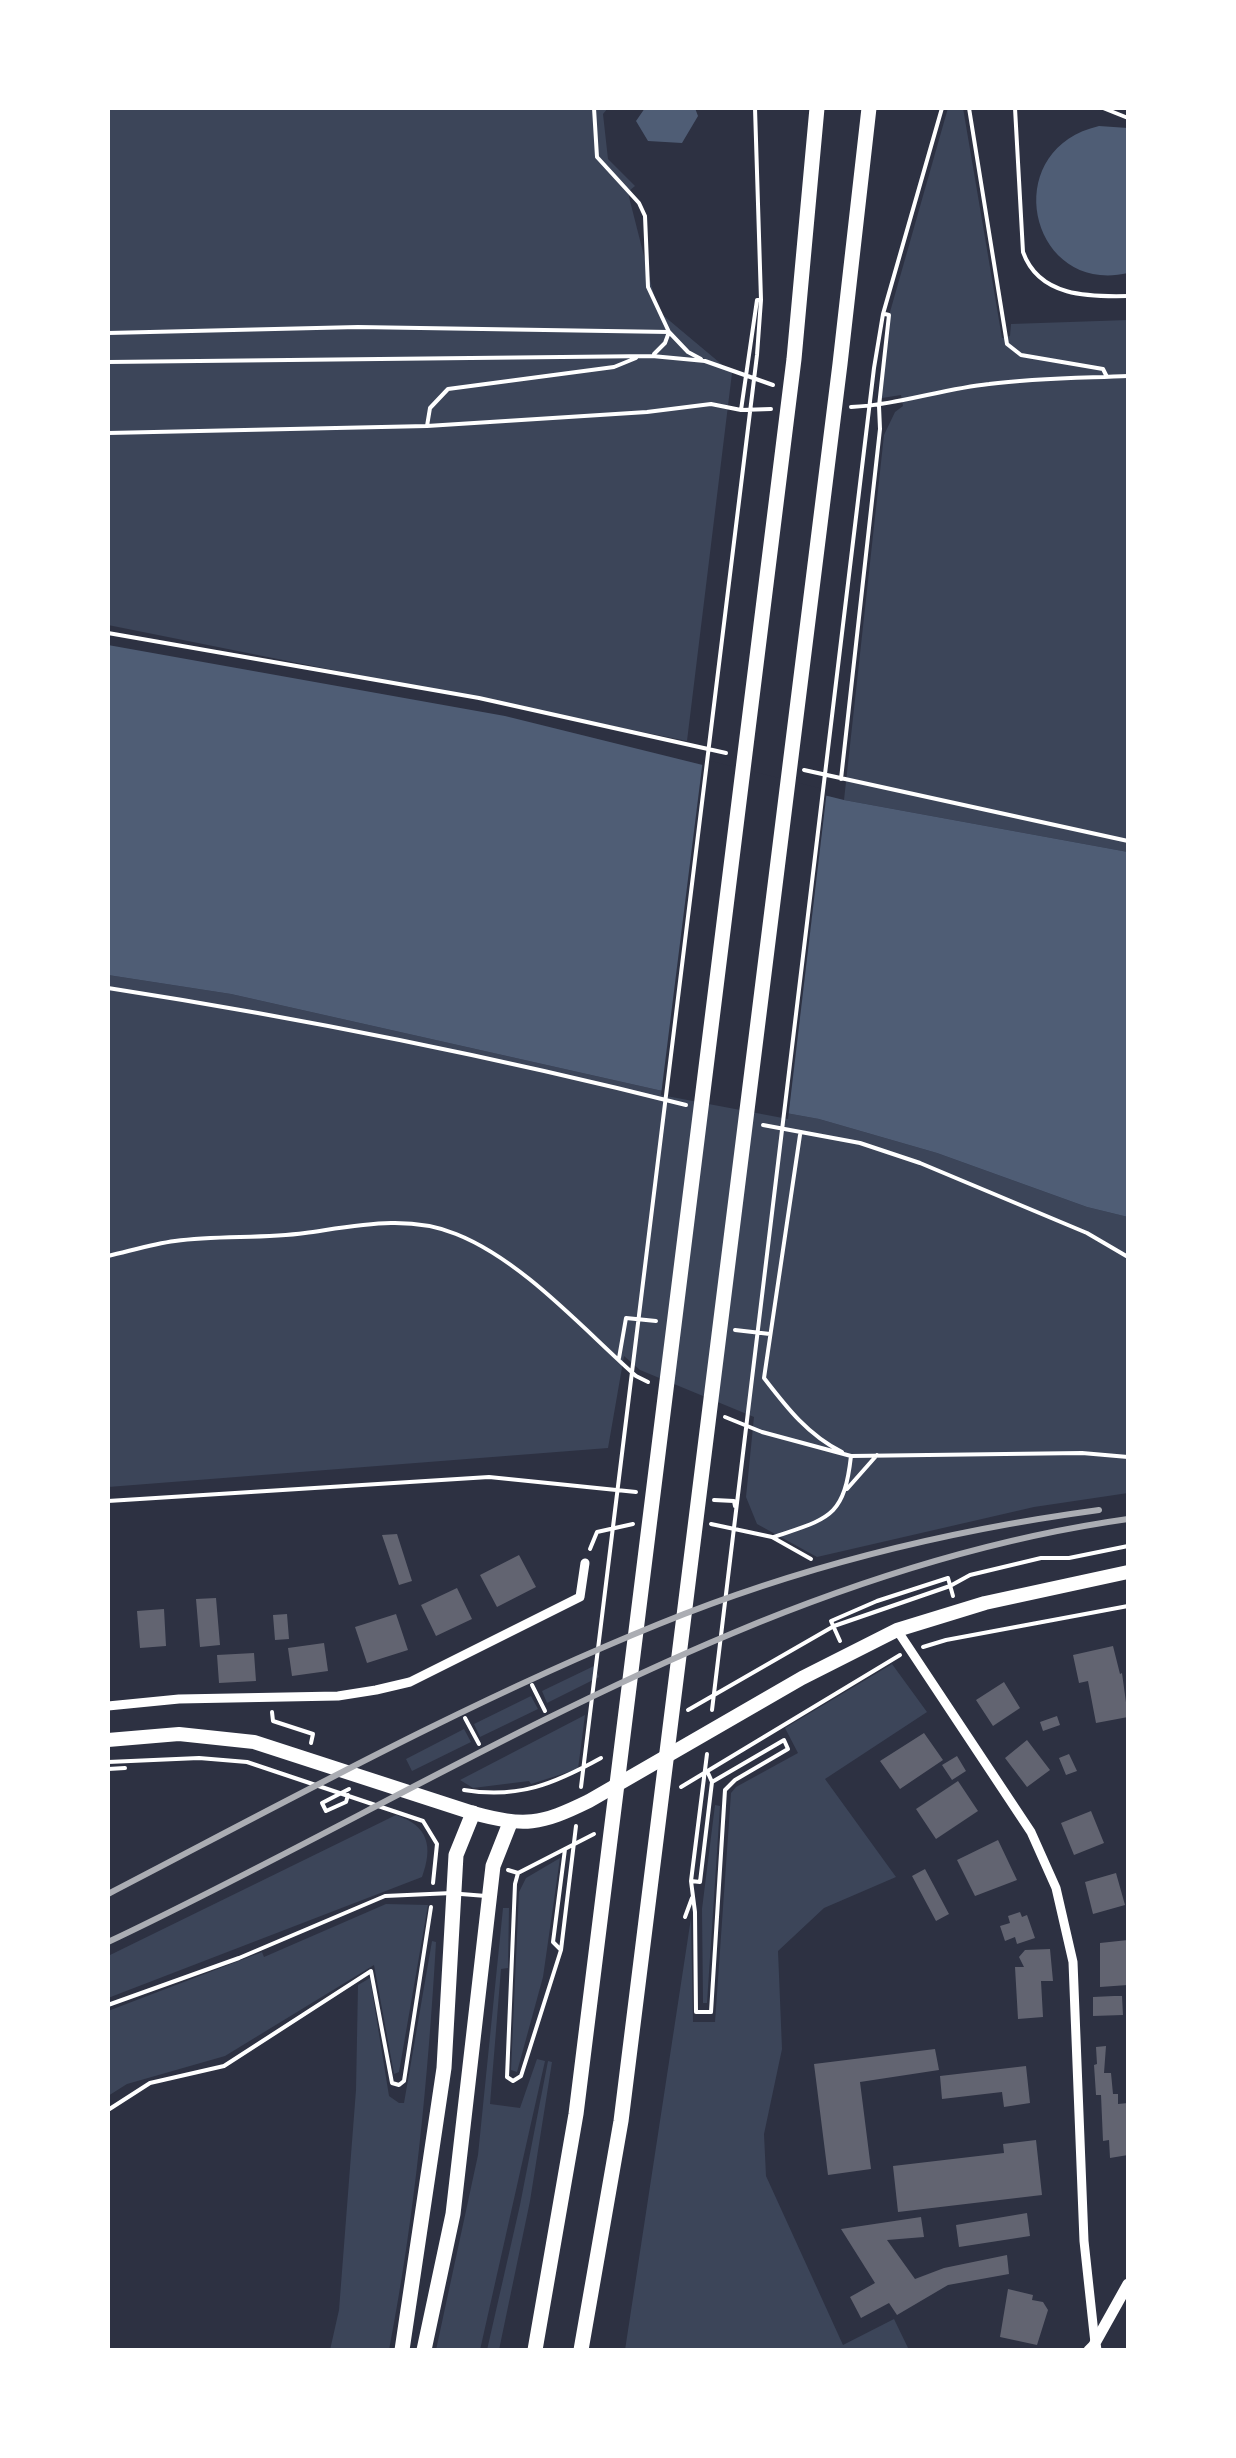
<!DOCTYPE html>
<style>
body{margin:0}
#map{position:relative;width:1236px;height:2458px;overflow:hidden;background:#2d3142;font-family:"Fira Sans",sans-serif}
canvas{display:block}
.frame{position:absolute;inset:0;border:110px solid #fff;pointer-events:none}
</style>
<div id="map">
<canvas width="1236" height="2458"></canvas>
<div class="frame"></div>
</div>
<script>
const context = document.querySelector('canvas').getContext('2d');
context.lineJoin = 'round';
function paint(path, color) { context.fillStyle = color; context.fill(path, 'evenodd'); }
function strokePath(path, color, width, dash) { context.strokeStyle = color; context.lineWidth = width; context.lineCap = dash ? 'butt' : 'round'; context.setLineDash(dash || []); context.stroke(path); }
paint(new Path2D(`
 M 108,108 L 608,108 L 603,114 L 608,159 L 635,186 L 629,191 L 629,197 L 658,311 L 732,373 L 687,741 L 108,625 Z
 M 948,108 L 963,108 L 1002,338 L 1010,336 L 1011,324 L 1128,320 L 1128,852 L 844,800 L 884,435 L 895,412 L 903,406 L 901,395 L 882,398 L 890,312 Z
 M 108,975 L 231,994 L 658,1090 L 819,1119 L 937,1153 L 1087,1207 L 1128,1217 L 1128,1493 L 1034,1507 L 817,1557 L 757,1524 L 746,1497 L 754,1417 L 640,1370 L 624,1356 L 608,1448 L 108,1487 Z
 M 892,1664 L 927,1712 L 825,1779 L 896,1877 L 824,1908 L 778,1951 L 782,2049 L 764,2134 L 766,2176 L 843,2345 L 894,2319 L 909,2350 L 625,2350 L 691,1918 L 693,2022 L 715,2022 L 731,1793 L 736,1787 L 798,1753 L 785,1728 Z
 M 594,1666 L 599,1677 L 547,1703 L 542,1691 Z
 M 531,1696 L 538,1709 L 480,1737 L 474,1724 Z
 M 585,1715 L 578,1769 L 531,1784 L 529,1781 L 473,1788 L 460,1780 Z
 M 464,1729 L 471,1742 L 412,1771 L 406,1759 Z
 M 715,1805 L 720,1806 L 707,2003 L 703,2003 L 702,1909 Z
 M 396,1815 C 429,1826 433,1847 422,1877 L 108,1998 L 108,1956 Z
 M 560,1858 L 543,1977 L 517,2072 L 511,2070 L 519,1892 L 526,1878 Z
 M 386,1904 L 428,1905 L 399,2072 L 394,2074 L 374,1965 L 225,2056 L 127,2084 L 108,2096 L 108,2011 L 262,1952 L 264,1957 Z
 M 503,1908 L 509,1908 L 508,1968 L 501,1969 L 490,2104 L 520,2108 L 537,2059 L 545,2061 L 480,2350 L 436,2350 L 478,2155 Z
 M 432,1941 L 436,1942 C 428,2079 415,2216 389,2350 L 330,2350 L 339,2310 L 356,2090 L 358,1985 L 370,1978 L 389,2096 L 399,2103 L 404,2103 Z
 M 548,2061 L 552,2062 L 530,2201 L 499,2350 L 487,2350 L 520,2205 Z`), '#3c4559');
paint(new Path2D(`
 M 645,108 L 695,108 L 698,116 L 682,143 L 648,141 L 636,121 Z
 M 1099,126 L 1128,128 L 1128,273 C 1030,296 996,150 1099,126 Z
 M 108,645 L 505,716 L 844,800 L 1128,852 L 1128,1217 L 1087,1207 L 937,1153 L 819,1119 L 658,1090 L 231,994 L 108,975 Z`), '#4f5d75');
paint(new Path2D(`
 M 703,759 L 827,790 L 788,1119 L 661,1095 Z`), '#2d3142');
paint(new Path2D(`
 M 397,1534 L 412,1581 L 399,1585 L 382,1535 Z
 M 519,1555 L 536,1587 L 497,1607 L 480,1575 Z
 M 457,1588 L 472,1619 L 436,1636 L 421,1605 Z
 M 216,1598 L 220,1645 L 200,1647 L 196,1599 Z
 M 164,1609 L 166,1646 L 140,1648 L 137,1611 Z
 M 287,1614 L 289,1639 L 275,1640 L 273,1615 Z
 M 396,1614 L 408,1650 L 367,1663 L 355,1627 Z
 M 324,1643 L 328,1671 L 292,1676 L 288,1648 Z
 M 1113,1646 L 1120,1674 L 1122,1673 L 1128,1717 L 1096,1723 L 1088,1681 L 1079,1683 L 1073,1655 Z
 M 254,1653 L 256,1681 L 219,1683 L 217,1655 Z
 M 1004,1682 L 1020,1708 L 993,1726 L 976,1700 Z
 M 1057,1716 L 1060,1725 L 1043,1731 L 1040,1722 Z
 M 924,1733 L 943,1760 L 900,1789 L 880,1761 Z
 M 1027,1740 L 1050,1770 L 1027,1787 L 1005,1758 Z
 M 1069,1754 L 1077,1771 L 1066,1775 L 1059,1758 Z
 M 957,1756 L 966,1771 L 952,1780 L 942,1765 Z
 M 958,1781 L 978,1811 L 936,1839 L 916,1809 Z
 M 1091,1811 L 1104,1843 L 1074,1855 L 1061,1823 Z
 M 998,1840 L 1017,1880 L 975,1896 L 957,1860 Z
 M 925,1869 L 949,1914 L 936,1921 L 912,1876 Z
 M 1116,1873 L 1125,1905 L 1093,1914 L 1085,1882 Z
 M 1020,1912 L 1022,1917 L 1027,1915 L 1035,1938 L 1017,1944 L 1015,1937 L 1005,1941 L 1000,1926 L 1010,1923 L 1008,1916 Z
 M 1128,1940 L 1128,1985 L 1100,1987 L 1100,1943 Z
 M 1050,1949 L 1053,1981 L 1041,1981 L 1043,2017 L 1018,2019 L 1015,1967 L 1024,1967 L 1019,1957 L 1025,1950 Z
 M 1114,1996 L 1122,1996 L 1123,2015 L 1093,2016 L 1093,1997 Z
 M 1106,2046 L 1104,2073 L 1111,2073 L 1113,2094 L 1118,2094 L 1118,2104 L 1128,2103 L 1128,2155 L 1110,2158 L 1109,2140 L 1103,2141 L 1101,2095 L 1096,2095 L 1094,2065 L 1097,2064 L 1096,2047 Z
 M 935,2049 L 939,2070 L 860,2082 L 871,2169 L 828,2175 L 814,2064 Z
 M 1026,2066 L 1030,2103 L 1004,2107 L 1002,2092 L 942,2099 L 940,2076 Z
 M 1036,2140 L 1042,2195 L 898,2212 L 893,2166 L 1004,2153 L 1003,2144 Z
 M 1027,2213 L 1030,2236 L 959,2247 L 956,2225 Z
 M 921,2217 L 924,2237 L 887,2240 L 915,2279 L 944,2268 L 1007,2255 L 1009,2274 L 948,2285 L 897,2315 L 889,2303 L 861,2318 L 850,2297 L 875,2283 L 841,2229 Z
 M 1008,2289 L 1033,2295 L 1032,2300 L 1043,2302 L 1048,2310 L 1037,2345 L 1000,2337 Z`), '#626471');
strokePath(new Path2D(`
 M 594,108 L 597,157 L 639,203 L 645,216 L 648,287 L 669,332 L 665,343 L 654,354
 M 969,108 L 1007,344 L 1021,355 L 1103,369 L 1107,377
 M 1103,108 L 1128,118
 M 108,333 L 358,327 L 669,332 L 688,352 L 701,359
 M 108,362 L 652,356 L 705,361 L 773,385
 M 851,407 C 897,405 942,389 989,384 C 1035,378 1082,378 1128,376
 M 741,410 L 757,300 L 761,300
 M 427,426 L 430,408 L 448,389 L 614,367 L 636,358
 M 108,433 L 427,426 L 647,412 L 711,404 L 741,410 L 771,409
 M 108,633 L 479,698 L 726,753
 M 804,770 L 1128,841
 M 841,779 L 880,429 L 879,406 L 889,315 L 885,314
 M 108,988 C 301,1018 496,1057 686,1105
 M 763,1125 L 860,1143 L 920,1163 L 1087,1233 L 1128,1257
 M 800,1135 L 764,1378 C 787,1408 808,1435 842,1452
 M 108,1256 C 130,1251 152,1244 175,1241 C 218,1235 262,1239 305,1233 C 355,1226 408,1214 456,1234 C 522,1260 583,1329 636,1376 L 648,1382
 M 735,1330 L 770,1334
 M 619,1358 L 626,1318 L 656,1321
 M 725,1417 L 762,1432 L 851,1456 L 1082,1453 L 1128,1457
 M 847,1489 L 877,1455
 M 714,1500 L 734,1501 L 735,1506
 M 108,1501 L 489,1477 L 636,1492
 M 711,1524 L 772,1537 L 811,1559
 M 774,1537 C 829,1518 844,1518 851,1456
 M 590,1549 L 597,1532 L 633,1524
 M 840,1641 L 831,1621 L 877,1601 L 948,1578 L 953,1596
 M 923,1647 L 946,1640 L 1128,1606
 M 532,1685 L 545,1711
 M 688,1710 L 834,1626 L 950,1586 L 970,1575 L 1041,1558 L 1069,1558 L 1128,1546
 M 712,1710 L 874,368 L 883,314 L 942,108
 M 272,1712 L 273,1721 L 313,1734 L 311,1743
 M 465,1718 L 479,1744
 M 707,1754 L 691,1881 L 695,1912 L 696,2012 L 711,2012 L 725,1790 L 735,1780 L 788,1749 L 784,1740 L 712,1782 L 708,1773
 M 108,1762 L 199,1758 L 247,1762 L 423,1821 L 437,1844 L 433,1883
 M 108,1769 L 125,1768
 M 581,1787 L 757,355 L 761,300 L 755,108
 M 681,1787 L 900,1655
 M 464,1790 C 518,1799 554,1784 601,1758
 M 348,1795 L 346,1802 L 326,1811 L 322,1803 L 349,1789
 M 508,1870 L 518,1873 L 594,1834
 M 518,1873 L 515,1884 L 507,2077 L 513,2081 L 521,2076 L 561,1950 L 576,1826
 M 691,1881 L 700,1882 L 712,1782
 M 685,1917 L 692,1898
 M 561,1950 L 553,1942 L 565,1849
 M 108,2110 L 150,2083 L 224,2066 L 371,1971 L 392,2083 L 399,2085 L 404,2081 L 431,1907`), '#fff', 4);
strokePath(new Path2D(`
 M 1015,108 L 1023,252 C 1039,297 1089,297 1128,296
 M 461,1894 L 486,1896
 M 108,2005 L 239,1958 L 385,1896 L 452,1893`), '#fff', 4);
strokePath(new Path2D(`
 M 897,1630 L 1031,1832 L 1056,1888 L 1073,1962 L 1084,2241 L 1095,2343 L 1088,2350
 M 108,1706 L 179,1699 L 338,1696 L 376,1690 L 410,1682 L 580,1597 L 585,1563`), '#fff', 9);
strokePath(new Path2D(`
 M 1096,2350 L 1095,2343 L 1128,2284`), '#fff', 11);
strokePath(new Path2D(`
 M 108,1740 L 179,1734 L 254,1742 L 473,1813 C 525,1827 540,1825 589,1801 L 802,1678 L 897,1630 L 985,1603 L 1128,1572`), '#fff', 14);
strokePath(new Path2D(`
 M 402,2350 L 444,2068 L 456,1855 L 473,1813
 M 424,2350 L 453,2214 L 493,1866 L 510,1823
 M 535,2350 L 576,2114 L 794,359 L 817,108
 M 581,2350 L 621,2121 L 840,364 L 869,108`), '#fff', 15);
strokePath(new Path2D(`
 M 108,1894 C 289,1800 469,1701 659,1624 C 799,1567 950,1530 1099,1510
 M 108,1942 C 440,1785 757,1571 1128,1519`), '#abadb3', 6);
</script>
